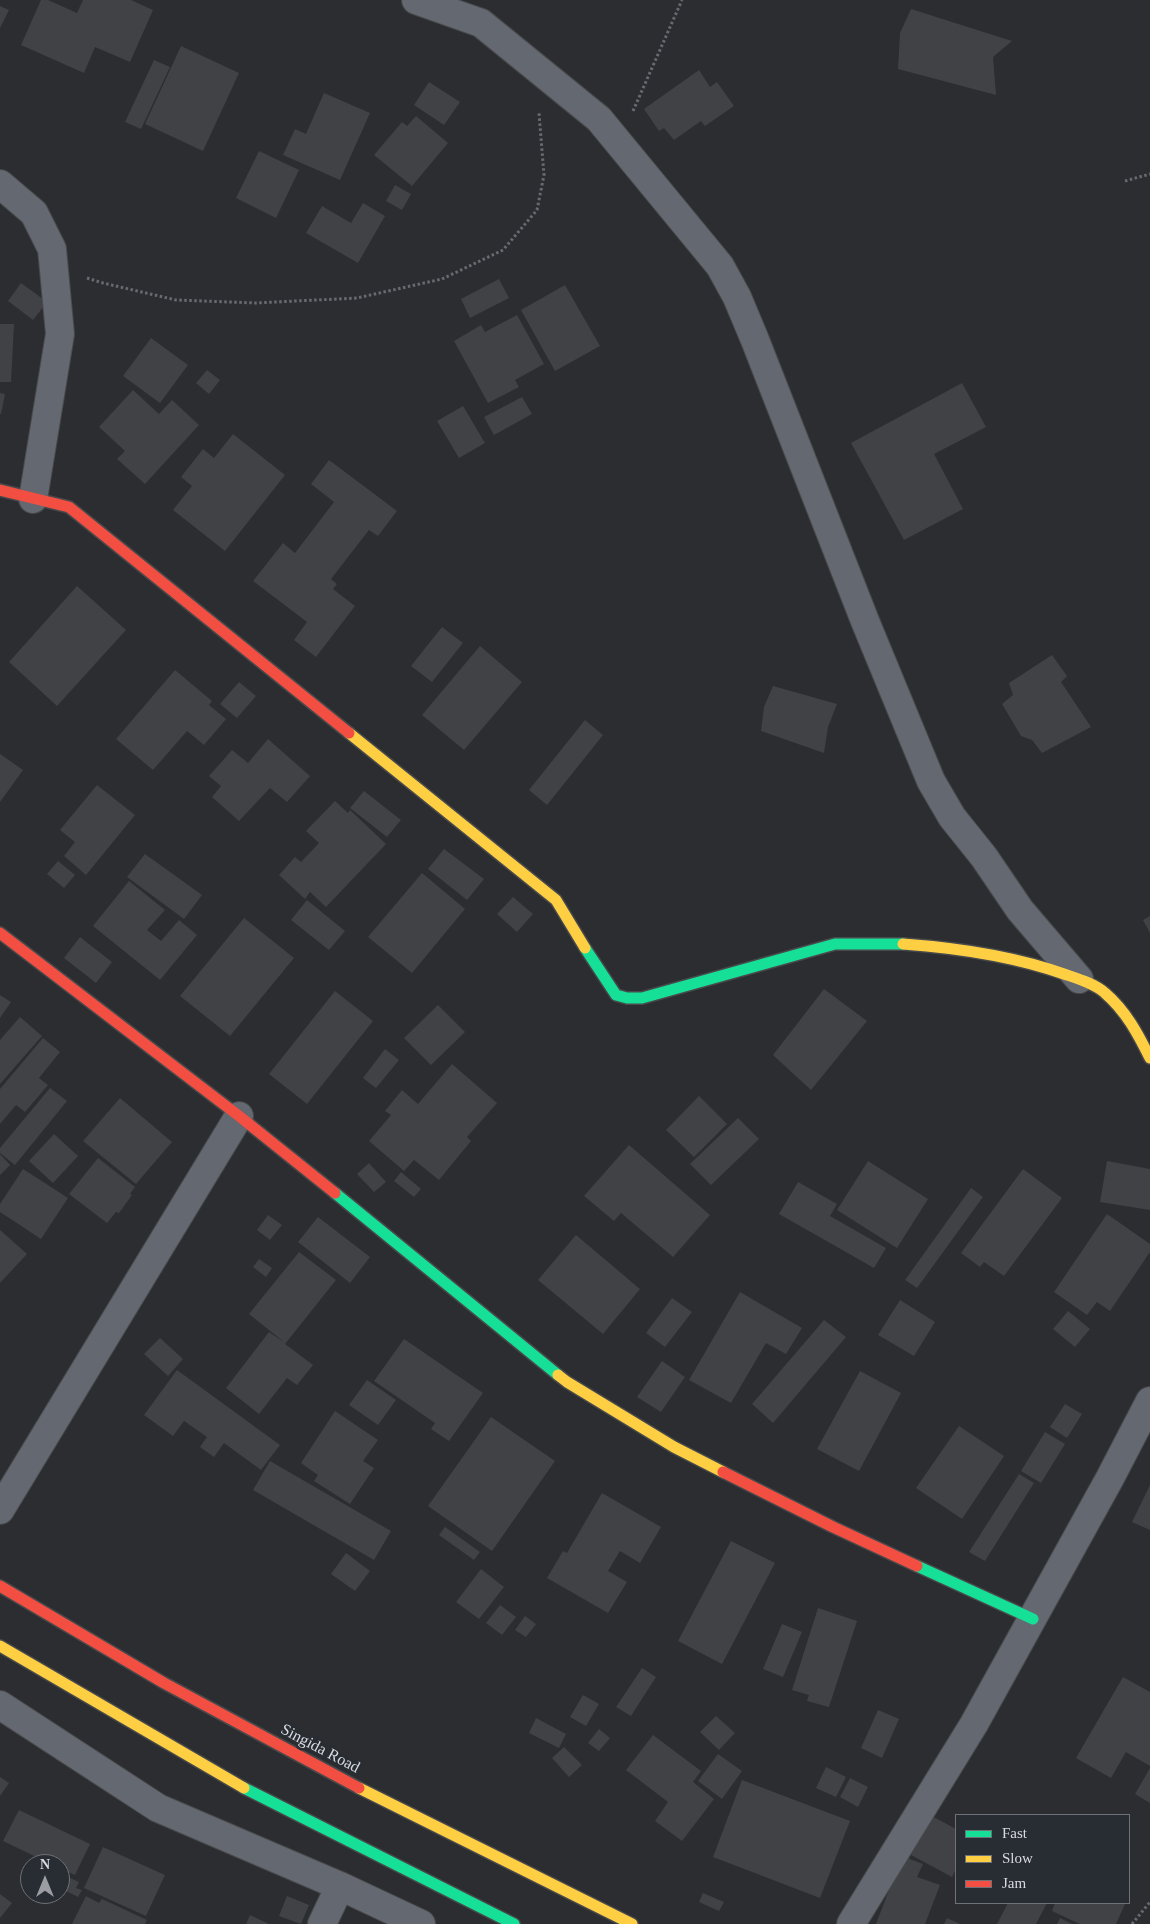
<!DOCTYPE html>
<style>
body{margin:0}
#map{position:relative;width:1150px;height:1924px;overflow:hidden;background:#2b2d30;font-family:Georgia,serif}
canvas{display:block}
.legend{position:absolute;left:955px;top:1814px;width:175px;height:90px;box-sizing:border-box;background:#282c33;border:1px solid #6e7278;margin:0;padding:6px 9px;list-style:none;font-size:15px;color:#d8dadf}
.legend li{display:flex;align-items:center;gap:10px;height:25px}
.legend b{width:25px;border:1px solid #6e7278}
.north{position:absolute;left:20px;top:1854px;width:50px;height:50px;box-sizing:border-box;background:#282c33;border:1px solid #6e7278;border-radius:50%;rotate:0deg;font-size:14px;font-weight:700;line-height:20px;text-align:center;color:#d8dadf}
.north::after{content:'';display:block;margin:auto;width:18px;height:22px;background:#9b9da2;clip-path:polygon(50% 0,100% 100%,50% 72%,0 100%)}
</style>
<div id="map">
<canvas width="1150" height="1924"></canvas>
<ul class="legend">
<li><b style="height:6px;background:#16e098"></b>Fast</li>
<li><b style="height:6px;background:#ffcf43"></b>Slow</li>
<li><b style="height:6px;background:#f24e42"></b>Jam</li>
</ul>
<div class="north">N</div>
</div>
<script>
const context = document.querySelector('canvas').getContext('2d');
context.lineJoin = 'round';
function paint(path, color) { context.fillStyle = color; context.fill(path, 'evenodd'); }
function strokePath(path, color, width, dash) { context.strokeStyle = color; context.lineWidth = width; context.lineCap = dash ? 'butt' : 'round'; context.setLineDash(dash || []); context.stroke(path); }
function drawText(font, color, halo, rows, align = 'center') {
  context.font = font + ' Georgia,serif'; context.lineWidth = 5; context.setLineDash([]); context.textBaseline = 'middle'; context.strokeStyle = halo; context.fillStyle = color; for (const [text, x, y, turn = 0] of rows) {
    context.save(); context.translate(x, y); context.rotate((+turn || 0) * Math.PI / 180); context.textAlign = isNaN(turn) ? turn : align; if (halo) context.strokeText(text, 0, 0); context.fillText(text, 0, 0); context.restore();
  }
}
paint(new Path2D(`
 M 41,0 L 48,0 L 77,13 L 83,0 L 131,0 L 153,10 L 130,62 L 95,47 L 84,73 L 21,45 Z
 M 0,6 L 9,10 L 0,28 Z
 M 911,9 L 1012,41 L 993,57 L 996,95 L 898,69 L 900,33 Z
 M 181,46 L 239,73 L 203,151 L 145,124 Z
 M 154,60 L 170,67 L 141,129 L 125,122 Z
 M 699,70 L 710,87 L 717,82 L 734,106 L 705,126 L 701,121 L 674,140 L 664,128 L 659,131 L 644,109 Z
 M 429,82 L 460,102 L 444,125 L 414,105 Z
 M 324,93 L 370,113 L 340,180 L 283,155 L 295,129 L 306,134 Z
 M 416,116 L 448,143 L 412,186 L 374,155 L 402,122 L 407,126 Z
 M 259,151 L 299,170 L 276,218 L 236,198 Z
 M 395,185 L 411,194 L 402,210 L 386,201 Z
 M 363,203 L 385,216 L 358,263 L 306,233 L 322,206 L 351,223 Z
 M 499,279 L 509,298 L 470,318 L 461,299 Z
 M 21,283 L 47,302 L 33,320 L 8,301 Z
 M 565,285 L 600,346 L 555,371 L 521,310 Z
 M 517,315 L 544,364 L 515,380 L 519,387 L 488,403 L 454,341 L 481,325 L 485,332 Z
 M 0,324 L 14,324 L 11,382 L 0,382 Z
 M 151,338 L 188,365 L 160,403 L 123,376 Z
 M 207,370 L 220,380 L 209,394 L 196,383 Z
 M 962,383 L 986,427 L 934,454 L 963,509 L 904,540 L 851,443 Z
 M 133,390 L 159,414 L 172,400 L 199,425 L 145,484 L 117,459 L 125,451 L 99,427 Z
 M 0,393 L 5,394 L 1,414 L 0,414 Z
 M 522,397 L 532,414 L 494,435 L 484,417 Z
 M 463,406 L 485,443 L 459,458 L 437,421 Z
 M 233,434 L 285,475 L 225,551 L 173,510 L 192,486 L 181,477 L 203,449 L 214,458 Z
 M 329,460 L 397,511 L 378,536 L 369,530 L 331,579 L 337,584 L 333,589 L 355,606 L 316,657 L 294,640 L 307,622 L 253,581 L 283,543 L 295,553 L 334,502 L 311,484 Z
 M 77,586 L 126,630 L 57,706 L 9,662 Z
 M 442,627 L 463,643 L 432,682 L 411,666 Z
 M 480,646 L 522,682 L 464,750 L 422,715 Z
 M 1052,655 L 1067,676 L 1061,682 L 1091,727 L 1042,753 L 1032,740 L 1021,736 L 1002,704 L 1013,695 L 1009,683 Z
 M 175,670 L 212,701 L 209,705 L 226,719 L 204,745 L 187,731 L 153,770 L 116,739 Z
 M 239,682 L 256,696 L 237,718 L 220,704 Z
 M 773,686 L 837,704 L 828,727 L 824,753 L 761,731 L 764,707 Z
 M 585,720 L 603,735 L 547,805 L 529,790 Z
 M 268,739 L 310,776 L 287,802 L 270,788 L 239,821 L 212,797 L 221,786 L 209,776 L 232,750 L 248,763 Z
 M 0,754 L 23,770 L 0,802 Z
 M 97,785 L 135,815 L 86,875 L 64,856 L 75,842 L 60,830 Z
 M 364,791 L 401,820 L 387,837 L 350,808 Z
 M 335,801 L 348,813 L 350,810 L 386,844 L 326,907 L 310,892 L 305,899 L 279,875 L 295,857 L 301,862 L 319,843 L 306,831 Z
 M 444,849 L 484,879 L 467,900 L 428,869 Z
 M 145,854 L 202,895 L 184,919 L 127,877 Z
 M 58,861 L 75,875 L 64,888 L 47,874 Z
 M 422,873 L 465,909 L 412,973 L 368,937 Z
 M 129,881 L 165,910 L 147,930 L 161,941 L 179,920 L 197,935 L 160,980 L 93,926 Z
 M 513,897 L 533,914 L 517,932 L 497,914 Z
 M 307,900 L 345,931 L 329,950 L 291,920 Z
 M 1150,916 L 1150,933 L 1143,920 Z
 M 244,918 L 294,958 L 230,1036 L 180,996 Z
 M 80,937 L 112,962 L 96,983 L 64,958 Z
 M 824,989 L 867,1021 L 811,1090 L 773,1055 Z
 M 335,991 L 373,1021 L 307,1104 L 269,1074 Z
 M 0,995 L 11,1002 L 0,1018 Z
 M 438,1005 L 465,1032 L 431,1065 L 404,1038 Z
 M 20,1017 L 42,1036 L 0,1084 L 0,1040 Z
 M 43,1038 L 60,1052 L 39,1078 L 48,1085 L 25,1112 L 16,1105 L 0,1124 L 0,1089 Z
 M 385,1049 L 399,1060 L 376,1088 L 363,1078 Z
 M 452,1064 L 497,1103 L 467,1137 L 471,1141 L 439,1180 L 414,1160 L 404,1171 L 369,1141 L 391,1115 L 385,1111 L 402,1090 L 418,1104 Z
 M 50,1088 L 67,1101 L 15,1165 L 0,1153 L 0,1148 Z
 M 699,1096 L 727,1124 L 694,1157 L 666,1130 Z
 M 120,1098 L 172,1142 L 136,1184 L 83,1141 Z
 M 738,1118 L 759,1139 L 711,1185 L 690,1164 Z
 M 54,1134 L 78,1156 L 53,1183 L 29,1161 Z
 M 629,1145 L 710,1215 L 673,1257 L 621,1213 L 614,1221 L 584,1196 Z
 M 0,1154 L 10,1165 L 0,1175 Z
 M 98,1158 L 135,1187 L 130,1194 L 132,1195 L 119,1213 L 116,1212 L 107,1223 L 69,1194 Z
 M 868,1161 L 928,1199 L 897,1248 L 837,1210 Z
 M 1107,1161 L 1150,1169 L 1150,1210 L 1100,1202 Z
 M 369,1163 L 386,1182 L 374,1192 L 357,1174 Z
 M 23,1169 L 68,1198 L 41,1239 L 0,1212 L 0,1204 Z
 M 1023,1169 L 1062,1198 L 1004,1276 L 984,1262 L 980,1267 L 961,1253 Z
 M 401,1172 L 421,1189 L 414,1197 L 394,1181 Z
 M 798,1182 L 837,1204 L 830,1216 L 886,1248 L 874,1268 L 779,1214 Z
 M 971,1188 L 983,1197 L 917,1288 L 905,1280 Z
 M 1107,1214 L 1150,1244 L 1150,1252 L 1110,1311 L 1097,1302 L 1087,1315 L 1054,1292 Z
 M 268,1215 L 282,1225 L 270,1240 L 257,1230 Z
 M 318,1217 L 370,1257 L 350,1283 L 298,1242 Z
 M 0,1230 L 27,1254 L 0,1283 Z
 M 576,1235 L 640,1289 L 603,1334 L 538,1280 Z
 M 299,1252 L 336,1280 L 285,1344 L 313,1365 L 297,1385 L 287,1378 L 259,1414 L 226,1388 L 269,1332 L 284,1342 L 249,1314 Z
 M 259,1259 L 272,1268 L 266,1277 L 253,1267 Z
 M 740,1292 L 802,1328 L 786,1354 L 766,1343 L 731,1403 L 689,1380 Z
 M 672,1298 L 692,1312 L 665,1347 L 646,1333 Z
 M 900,1300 L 935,1322 L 914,1356 L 878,1335 Z
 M 1068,1311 L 1090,1329 L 1075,1347 L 1053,1329 Z
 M 824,1320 L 846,1337 L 773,1423 L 752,1404 Z
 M 160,1338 L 183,1359 L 168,1376 L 144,1354 Z
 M 404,1339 L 483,1393 L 449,1441 L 431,1429 L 435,1423 L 374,1381 Z
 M 662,1361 L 685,1377 L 661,1412 L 637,1397 Z
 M 177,1370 L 280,1445 L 261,1470 L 224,1443 L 214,1457 L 200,1447 L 207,1437 L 184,1421 L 173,1436 L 144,1415 Z
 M 860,1371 L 901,1393 L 859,1471 L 817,1449 Z
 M 367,1380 L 396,1400 L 378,1425 L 349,1405 Z
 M 1065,1404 L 1082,1414 L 1067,1438 L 1050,1427 Z
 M 335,1411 L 378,1440 L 363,1461 L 374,1468 L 350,1504 L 314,1481 L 318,1475 L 301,1463 Z
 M 491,1417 L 555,1461 L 492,1551 L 428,1506 Z
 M 959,1426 L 1004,1456 L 962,1519 L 916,1488 Z
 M 1045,1432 L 1065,1444 L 1041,1483 L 1021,1471 Z
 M 270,1461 L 391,1531 L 374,1560 L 253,1490 Z
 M 1019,1474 L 1034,1483 L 985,1561 L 969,1552 Z
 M 1150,1485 L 1150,1530 L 1132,1522 Z
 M 602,1493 L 661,1527 L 640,1563 L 620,1551 L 608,1571 L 627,1582 L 608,1613 L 547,1578 L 563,1551 L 567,1553 Z
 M 445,1527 L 480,1552 L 474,1560 L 439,1535 Z
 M 731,1541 L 775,1563 L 722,1664 L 678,1641 Z
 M 346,1553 L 370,1571 L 355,1591 L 331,1574 Z
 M 481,1569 L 504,1587 L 479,1619 L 456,1602 Z
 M 500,1605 L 516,1617 L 502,1635 L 486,1623 Z
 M 818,1608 L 857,1621 L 829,1707 L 807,1701 L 809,1695 L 792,1690 Z
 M 525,1616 L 536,1624 L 526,1637 L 515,1630 Z
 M 782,1624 L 802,1632 L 783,1677 L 763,1669 Z
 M 642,1668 L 656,1677 L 631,1716 L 616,1707 Z
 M 1123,1677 L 1150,1692 L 1150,1766 L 1126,1752 L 1111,1778 L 1076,1758 Z
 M 583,1695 L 599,1704 L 586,1726 L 570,1717 Z
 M 878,1710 L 899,1719 L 882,1758 L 861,1748 Z
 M 716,1716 L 735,1733 L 719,1750 L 700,1732 Z
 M 536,1718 L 566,1734 L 559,1748 L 529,1733 Z
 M 599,1729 L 610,1738 L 599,1751 L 588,1743 Z
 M 653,1735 L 701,1771 L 693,1782 L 714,1799 L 682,1841 L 655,1821 L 668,1802 L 626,1770 Z
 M 564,1747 L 582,1765 L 569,1777 L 552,1758 Z
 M 718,1754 L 742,1771 L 722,1799 L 698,1781 Z
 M 826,1767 L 846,1777 L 836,1797 L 816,1788 Z
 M 1150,1768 L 1150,1803 L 1135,1794 Z
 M 0,1777 L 9,1783 L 0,1796 Z
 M 850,1778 L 868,1787 L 858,1807 L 840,1797 Z
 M 742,1780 L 850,1821 L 820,1898 L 713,1857 Z
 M 19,1810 L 90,1844 L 75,1875 L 60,1868 L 60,1864 L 51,1864 L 3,1841 Z
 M 932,1816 L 956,1829 L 956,1869 L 952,1877 L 911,1855 Z
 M 103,1847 L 165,1875 L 146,1916 L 84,1888 Z
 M 902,1856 L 923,1864 L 917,1877 L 940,1885 L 925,1924 L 876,1924 Z
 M 68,1877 L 79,1882 L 76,1888 L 82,1890 L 78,1897 L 62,1889 Z
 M 703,1893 L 724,1902 L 719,1911 L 699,1902 Z
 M 0,1894 L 12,1903 L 0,1918 Z
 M 86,1896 L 99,1903 L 102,1899 L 147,1920 L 145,1924 L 72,1924 Z
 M 287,1896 L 309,1905 L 301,1924 L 279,1916 Z
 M 1008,1903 L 1047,1903 L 1036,1924 L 997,1924 Z
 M 1055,1903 L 1122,1903 L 1125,1904 L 1116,1924 L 1080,1924 L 1052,1911 Z
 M 250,1915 L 269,1924 L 246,1924 Z
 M 947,1918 L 960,1924 L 944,1924 Z
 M 1060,1918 L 1072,1924 L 1057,1924 Z`), '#414245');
const street = new Path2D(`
 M 416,0 L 481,23 L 599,119 L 720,266 L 737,297 L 755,340 L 865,621 L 931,781 L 952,817 L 984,857 L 1020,910 L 1079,979
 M 0,184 L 34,213 L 52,249 L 60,334 L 33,499
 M 0,1510 L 239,1116
 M 0,1705 L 158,1808 L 340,1886 L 421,1924
 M 322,1924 L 340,1886
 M 851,1924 L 974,1724 L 1110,1478 L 1150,1401`);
const fast = new Path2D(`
 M 585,948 L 616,995 L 627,998 L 642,998 L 835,944 L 903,944
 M 335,1193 L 558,1375
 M 917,1566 L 1033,1619
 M 244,1788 L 514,1924`);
const slow = new Path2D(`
 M 349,733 L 556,900 L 585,948
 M 903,944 C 959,948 1014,956 1067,975 C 1079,979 1095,984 1105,993 C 1126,1011 1138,1034 1150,1058
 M 558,1375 L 567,1382 L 674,1447 L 723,1472
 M 0,1646 L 244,1788
 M 359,1788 L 632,1924`);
const jam = new Path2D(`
 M 0,490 L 69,507 L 349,733
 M 0,933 L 239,1116 L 335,1193
 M 723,1472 L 833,1527 L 917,1566
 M 0,1586 L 164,1683 L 359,1788`);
strokePath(street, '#48494b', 30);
strokePath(fast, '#48494b', 14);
strokePath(slow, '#48494b', 14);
strokePath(jam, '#48494b', 14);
strokePath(new Path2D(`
 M 633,111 L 682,0
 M 1125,181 L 1150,174
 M 87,278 L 103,283 L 176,300 L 256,303 L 357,298 L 442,279 L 503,250 L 537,210 L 544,175 L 539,113
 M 1132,1924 L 1150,1902`), '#676b71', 3, [2.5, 2.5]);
strokePath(street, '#646871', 28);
strokePath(fast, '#16e098', 11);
strokePath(slow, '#ffcf43', 11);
strokePath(jam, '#f24e42', 11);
drawText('16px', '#d8dadf', '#282c33', [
 ["Singida Road",320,1749,28]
]);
</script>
